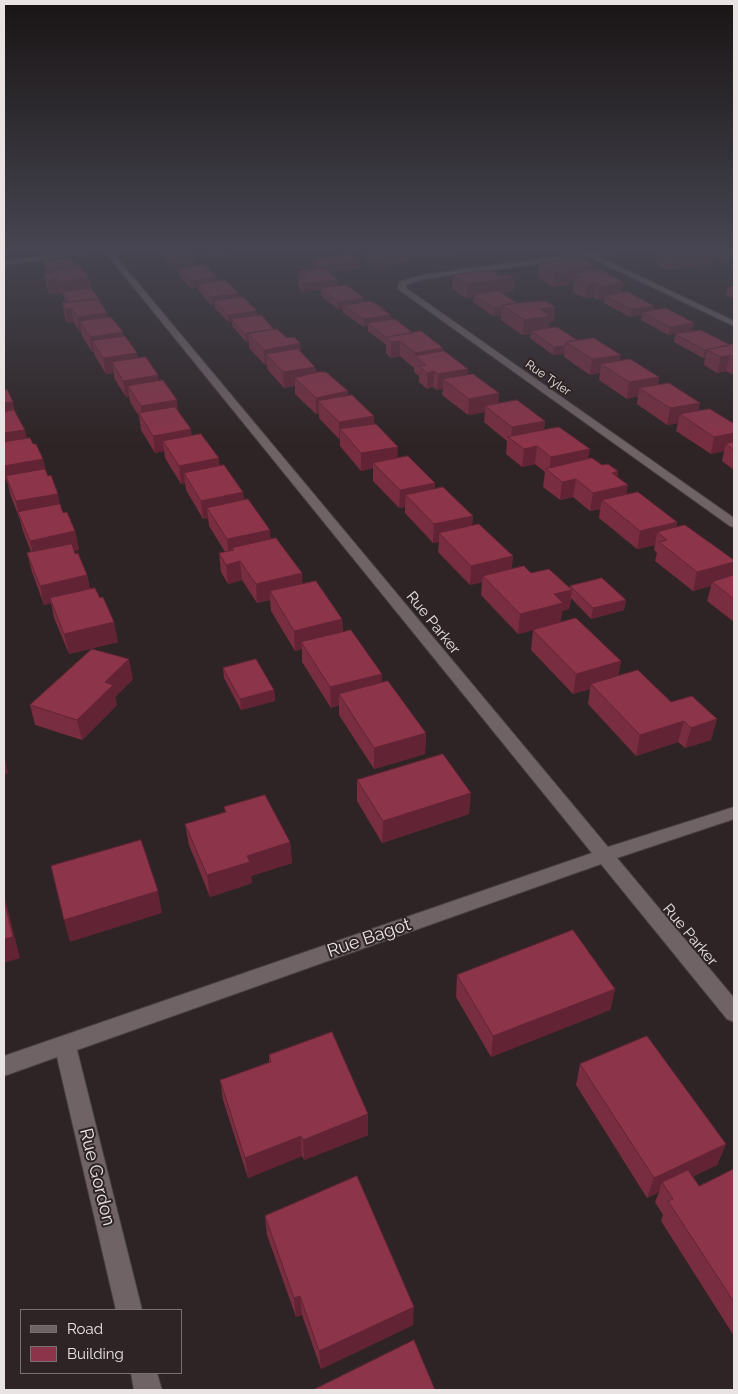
<!DOCTYPE html>
<style>
body{margin:0}
#map{position:relative;width:738px;height:1394px;overflow:hidden;background:#2e2425;font-family:Raleway,sans-serif}
canvas{display:block}
.frame{position:absolute;inset:0;border:5px solid #eae3e4;pointer-events:none}
.legend{position:absolute;left:20px;top:1309px;width:162px;height:65px;box-sizing:border-box;background:#2e2425;border:1px solid #797071;margin:0;padding:6px 9px;list-style:none;font-size:15px;color:#eae3e4}
.legend li{display:flex;align-items:center;gap:10px;height:25px}
.legend b{width:25px;border:1px solid #797071}
</style>
<div id="map">
<canvas width="738" height="1394"></canvas>
<div class="frame"></div>
<ul class="legend">
<li><b style="height:6px;background:#6f6365"></b>Road</li>
<li><b style="height:14px;background:#8c344a"></b>Building</li>
</ul>
</div>
<script>
const context = document.querySelector('canvas').getContext('2d');
context.lineJoin = 'round';
function strokePath(path, color, width, dash) { context.strokeStyle = color; context.lineWidth = width; context.lineCap = dash ? 'butt' : 'round'; context.setLineDash(dash || []); context.stroke(path); }
function paint(path, color) { context.fillStyle = color; context.fill(path, 'evenodd'); }
function drawText(font, color, halo, rows, align = 'center') {
  context.font = font + ' Raleway,sans-serif'; context.lineWidth = 4; context.setLineDash([]); context.textBaseline = 'middle'; context.strokeStyle = halo; context.fillStyle = color; for (const [text, x, y, turn = 0] of rows) {
    context.save(); context.translate(x, y); context.rotate((+turn || 0) * Math.PI / 180); context.textAlign = isNaN(turn) ? turn : align; if (halo) context.strokeText(text, 0, 0); context.fillText(text, 0, 0); context.restore();
  }
}
const street = new Path2D(`
 M 71,252 L 93,252 L 4,265 L 4,261 Z
 M 105,252 L 112,252 L 608,847 L 734,807 L 734,819 L 617,858 L 734,998 L 734,1022 L 727,1019 L 601,864 L 77,1050 L 142,1310 L 116,1310 L 57,1057 L 4,1076 L 4,1056 L 592,853 Z
 M 592,252 L 613,252 L 597,256 L 734,321 L 734,326 L 589,257 L 424,279 L 406,285 L 406,288 L 734,518 L 734,527 L 730,526 L 398,289 L 399,282 L 423,275 Z
 M 131,1373 L 157,1373 L 162,1390 L 134,1390 Z`);
strokePath(street, '#494041', 2);
paint(street, '#6f6365');
paint(new Path2D(`
 M 160,252 L 193,252 L 196,262 L 171,266 L 160,254 Z
 M 203,252 L 242,252 L 227,254 L 228,258 L 213,260 Z
 M 365,252 L 412,261 L 375,266 L 365,259 Z
 M 411,252 L 457,252 L 457,256 L 422,260 Z
 M 658,252 L 734,252 L 734,259 L 726,261 L 713,255 L 711,264 L 669,270 L 656,264 Z
 M 312,259 L 360,261 L 360,268 L 329,272 L 338,280 L 338,286 L 364,302 L 384,310 L 391,315 L 391,320 L 413,333 L 443,348 L 443,351 L 499,403 L 545,421 L 544,430 L 588,459 L 602,465 L 618,471 L 617,477 L 626,494 L 677,522 L 676,527 L 734,560 L 734,569 L 733,576 L 734,575 L 734,622 L 707,601 L 711,586 L 693,591 L 655,561 L 657,553 L 654,550 L 655,545 L 637,549 L 599,518 L 600,509 L 590,511 L 573,497 L 560,500 L 543,487 L 545,472 L 535,464 L 522,467 L 506,454 L 507,441 L 484,422 L 485,412 L 468,415 L 442,395 L 443,389 L 437,390 L 433,387 L 427,389 L 419,382 L 419,376 L 414,372 L 414,368 L 400,356 L 391,358 L 386,353 L 386,345 L 368,331 L 368,326 L 364,327 L 343,313 L 343,309 L 338,309 L 321,296 L 321,290 L 303,292 L 298,286 L 297,279 L 299,279 L 298,278 L 298,271 L 316,269 L 313,266 Z
 M 44,261 L 91,288 L 107,313 L 108,317 L 123,336 L 137,358 L 159,381 L 178,411 L 192,436 L 219,458 L 219,466 L 243,492 L 244,500 L 270,539 L 302,573 L 302,584 L 342,619 L 343,632 L 382,674 L 382,683 L 426,733 L 425,754 L 374,769 L 339,715 L 339,705 L 331,708 L 302,662 L 302,649 L 295,651 L 271,611 L 270,600 L 257,603 L 242,580 L 228,584 L 221,572 L 219,553 L 225,552 L 209,526 L 208,518 L 203,519 L 186,490 L 185,483 L 181,484 L 165,458 L 164,451 L 155,453 L 141,430 L 139,416 L 130,402 L 129,396 L 126,397 L 114,378 L 114,373 L 106,374 L 95,356 L 94,352 L 92,352 L 82,336 L 81,332 L 79,332 L 74,322 L 68,323 L 65,318 L 62,303 L 67,303 L 64,299 L 64,295 L 61,293 L 50,294 L 47,288 L 44,274 L 48,273 L 45,268 Z
 M 539,264 L 594,265 L 594,270 L 623,282 L 621,293 L 654,306 L 653,310 L 692,331 L 730,345 L 734,344 L 734,375 L 726,371 L 717,373 L 704,365 L 705,358 L 703,358 L 674,342 L 675,334 L 687,332 L 668,335 L 641,320 L 642,315 L 630,317 L 604,303 L 605,298 L 598,300 L 594,297 L 585,298 L 573,292 L 574,281 L 569,282 L 569,285 L 554,287 L 538,277 Z
 M 178,269 L 217,282 L 238,293 L 239,297 L 257,311 L 257,315 L 274,329 L 287,338 L 300,343 L 301,352 L 315,367 L 316,372 L 348,391 L 348,396 L 374,424 L 397,458 L 435,489 L 473,516 L 472,525 L 513,556 L 511,569 L 531,573 L 570,588 L 570,586 L 626,600 L 624,610 L 591,619 L 571,598 L 569,609 L 562,611 L 560,623 L 518,634 L 481,595 L 482,582 L 470,585 L 438,552 L 439,542 L 433,543 L 405,513 L 405,507 L 399,508 L 373,481 L 373,468 L 361,471 L 340,446 L 340,439 L 339,439 L 319,418 L 319,414 L 316,414 L 295,394 L 295,386 L 284,388 L 267,369 L 267,365 L 265,365 L 249,348 L 249,342 L 246,342 L 232,326 L 232,322 L 228,322 L 215,308 L 215,304 L 211,305 L 199,291 L 198,287 L 191,288 L 179,276 Z
 M 453,275 L 500,276 L 514,278 L 513,292 L 502,293 L 517,303 L 555,307 L 554,322 L 549,322 L 549,328 L 577,340 L 620,361 L 659,377 L 658,385 L 699,411 L 734,423 L 734,470 L 722,461 L 724,451 L 711,454 L 676,431 L 678,423 L 667,425 L 637,404 L 638,396 L 627,399 L 599,380 L 600,373 L 590,375 L 564,357 L 564,354 L 553,355 L 530,338 L 531,334 L 522,335 L 501,320 L 501,315 L 493,316 L 473,302 L 474,297 L 466,298 L 452,289 Z
 M 734,286 L 734,299 L 726,295 L 728,288 Z
 M 4,384 L 5,390 L 27,438 L 45,471 L 63,513 L 75,531 L 79,550 L 74,551 L 87,575 L 90,589 L 118,642 L 69,654 L 54,618 L 51,603 L 44,605 L 32,572 L 27,553 L 31,552 L 23,531 L 20,520 L 10,494 L 8,484 L 4,476 Z
 M 533,630 L 621,661 L 618,676 L 711,740 L 685,748 L 678,742 L 636,756 L 588,704 L 590,689 L 573,694 L 531,650 Z
 M 223,668 L 274,690 L 275,701 L 241,710 L 224,678 Z
 M 133,679 L 115,697 L 117,705 L 82,740 L 35,725 L 30,705 Z
 M 357,780 L 469,814 L 382,843 L 357,801 Z
 M 224,807 L 290,842 L 292,863 L 251,876 L 252,883 L 210,897 L 189,845 L 185,824 L 225,812 Z
 M 457,975 L 615,989 L 610,1010 L 491,1057 L 456,997 Z
 M 269,1055 L 368,1135 L 304,1160 L 302,1156 L 248,1178 L 223,1100 L 220,1080 L 269,1062 Z
 M 580,1064 L 726,1144 L 717,1165 L 693,1176 L 699,1186 L 734,1169 L 734,1336 L 661,1221 L 663,1215 L 655,1202 L 659,1192 L 647,1198 L 576,1085 Z
 M 265,1216 L 413,1325 L 321,1369 L 302,1315 L 296,1317 L 267,1235 Z`), '#782d40');
paint(new Path2D(`
 M 221,252 L 242,252 L 227,254 L 228,258 L 213,260 L 213,254 Z
 M 422,252 L 457,252 L 457,256 L 422,260 Z
 M 467,252 L 481,252 L 467,254 Z
 M 702,252 L 714,252 L 711,264 L 669,270 L 671,257 Z
 M 734,253 L 734,259 L 726,261 L 727,254 Z
 M 412,254 L 412,261 L 375,266 L 375,259 Z
 M 196,255 L 196,262 L 171,266 L 170,259 Z
 M 360,261 L 360,268 L 322,273 L 322,266 Z
 M 594,265 L 592,278 L 583,277 L 576,273 L 575,279 L 574,278 L 574,281 L 569,282 L 569,285 L 554,287 L 555,273 L 566,269 Z
 M 216,277 L 217,284 L 198,284 L 198,287 L 191,288 L 190,281 Z
 M 89,278 L 91,292 L 63,292 L 64,295 L 63,296 L 60,282 Z
 M 514,278 L 513,292 L 476,296 L 474,295 L 474,297 L 466,298 L 467,284 Z
 M 59,279 L 61,293 L 50,294 L 48,280 Z
 M 338,280 L 338,288 L 321,288 L 321,290 L 303,292 L 303,284 Z
 M 623,282 L 621,296 L 605,296 L 605,298 L 598,300 L 600,286 Z
 M 596,283 L 594,297 L 585,298 L 587,285 Z
 M 238,293 L 239,301 L 214,301 L 215,304 L 211,305 L 211,297 Z
 M 364,298 L 364,306 L 343,306 L 343,309 L 338,309 L 338,302 Z
 M 654,306 L 653,313 L 642,312 L 642,315 L 630,317 L 631,309 Z
 M 502,307 L 501,315 L 493,316 L 494,308 Z
 M 555,307 L 554,322 L 549,322 L 548,331 L 531,331 L 531,334 L 522,335 L 524,320 L 540,309 Z
 M 71,308 L 74,322 L 68,323 L 65,309 Z
 M 257,311 L 258,318 L 231,319 L 232,322 L 228,322 L 228,315 Z
 M 107,313 L 110,328 L 80,321 L 81,332 L 79,332 L 77,317 Z
 M 391,315 L 391,322 L 368,323 L 368,326 L 364,327 L 364,319 Z
 M 694,323 L 692,331 L 668,335 L 670,327 Z
 M 123,332 L 125,347 L 92,341 L 94,352 L 92,352 L 90,337 Z
 M 245,334 L 248,334 L 249,342 L 246,342 Z
 M 400,341 L 400,356 L 391,358 L 391,342 Z
 M 300,343 L 301,359 L 266,354 L 267,365 L 265,365 L 264,350 Z
 M 565,346 L 564,354 L 553,355 L 554,347 Z
 M 443,348 L 443,363 L 426,365 L 415,356 L 415,353 Z
 M 705,350 L 707,350 L 705,358 L 703,358 Z
 M 137,353 L 139,369 L 112,362 L 114,373 L 106,374 L 103,358 Z
 M 621,355 L 618,370 L 601,364 L 600,373 L 590,375 L 592,359 Z
 M 730,355 L 726,371 L 717,373 L 721,357 Z
 M 315,367 L 316,382 L 295,378 L 295,386 L 284,388 L 283,372 Z
 M 468,369 L 467,385 L 443,379 L 443,389 L 437,390 L 438,374 Z
 M 434,371 L 433,387 L 427,389 L 427,373 Z
 M 158,375 L 161,391 L 128,386 L 129,396 L 126,397 L 123,381 Z
 M 659,377 L 656,393 L 639,388 L 638,396 L 627,399 L 629,382 Z
 M 348,391 L 348,408 L 318,401 L 319,414 L 316,414 L 316,398 Z
 M 499,393 L 498,409 L 485,406 L 485,412 L 468,415 L 469,399 Z
 M 177,400 L 179,417 L 142,419 L 141,406 Z
 M 13,402 L 16,419 L 4,421 L 4,403 Z
 M 700,403 L 697,419 L 680,414 L 678,423 L 667,425 L 670,408 Z
 M 374,416 L 374,433 L 340,429 L 340,439 L 339,439 L 339,422 Z
 M 545,421 L 543,437 L 511,439 L 512,427 Z
 M 191,429 L 193,446 L 163,441 L 164,451 L 155,453 L 153,436 Z
 M 25,430 L 29,447 L 4,451 L 4,433 Z
 M 734,433 L 734,449 L 726,444 L 724,451 L 711,454 L 714,437 Z
 M 537,446 L 535,464 L 522,467 L 524,449 Z
 M 398,447 L 397,464 L 373,463 L 373,468 L 361,471 L 361,453 Z
 M 590,449 L 587,466 L 549,472 L 551,457 Z
 M 219,458 L 220,476 L 184,473 L 185,483 L 181,484 L 179,466 Z
 M 43,459 L 47,477 L 6,476 L 7,484 L 4,470 L 4,466 Z
 M 618,471 L 616,488 L 628,485 L 625,503 L 602,500 L 600,509 L 590,511 L 593,493 L 612,473 Z
 M 576,479 L 573,497 L 560,500 L 562,482 Z
 M 435,483 L 435,501 L 406,495 L 405,507 L 399,508 L 400,490 Z
 M 243,492 L 244,510 L 207,508 L 208,518 L 203,519 L 201,501 Z
 M 58,494 L 62,512 L 18,512 L 16,501 Z
 M 473,516 L 471,534 L 439,533 L 439,542 L 433,543 L 434,524 Z
 M 677,522 L 673,541 L 667,540 L 657,532 L 655,545 L 637,549 L 640,531 Z
 M 270,530 L 271,549 L 234,550 L 232,548 L 233,557 L 229,558 L 227,539 Z
 M 75,531 L 79,550 L 34,559 L 30,541 Z
 M 513,556 L 511,575 L 483,576 L 482,582 L 470,585 L 471,566 Z
 M 240,561 L 242,580 L 228,584 L 226,565 Z
 M 734,562 L 734,569 L 731,580 L 712,582 L 711,586 L 693,591 L 697,572 Z
 M 302,573 L 303,592 L 270,591 L 270,600 L 257,603 L 256,584 Z
 M 87,575 L 91,595 L 50,598 L 51,603 L 44,605 L 40,586 Z
 M 572,590 L 569,609 L 562,611 L 560,623 L 518,634 L 520,614 L 554,594 Z
 M 626,600 L 624,610 L 591,619 L 593,608 Z
 M 342,619 L 343,639 L 301,642 L 302,649 L 295,651 L 294,631 Z
 M 114,622 L 118,642 L 69,654 L 64,634 Z
 M 129,659 L 133,679 L 115,697 L 117,705 L 82,740 L 77,720 L 105,682 Z
 M 621,661 L 617,681 L 591,684 L 590,689 L 573,694 L 576,674 Z
 M 382,674 L 382,694 L 339,694 L 339,705 L 331,708 L 330,687 Z
 M 274,690 L 275,701 L 241,710 L 240,699 Z
 M 717,719 L 711,740 L 685,748 L 691,728 Z
 M 684,721 L 678,742 L 636,756 L 640,735 Z
 M 426,733 L 425,754 L 374,769 L 374,748 Z
 M 4,755 L 8,773 L 4,774 Z
 M 471,793 L 469,814 L 382,843 L 383,821 Z
 M 290,842 L 292,863 L 251,876 L 252,883 L 210,897 L 207,875 L 247,856 Z
 M 158,891 L 162,913 L 70,942 L 64,920 Z
 M 4,894 L 20,958 L 4,963 Z
 M 615,989 L 610,1010 L 491,1057 L 493,1036 Z
 M 368,1114 L 368,1135 L 304,1160 L 303,1140 Z
 M 301,1136 L 302,1156 L 248,1178 L 245,1158 Z
 M 726,1144 L 717,1165 L 667,1189 L 662,1182 L 659,1192 L 647,1198 L 654,1178 Z
 M 300,1296 L 302,1315 L 296,1317 L 294,1298 Z
 M 414,1307 L 413,1325 L 321,1369 L 319,1351 Z`), '#622434');
const building = new Path2D(`
 M 164,252 L 193,252 L 196,255 L 170,259 Z
 M 365,252 L 409,252 L 412,254 L 375,259 Z
 M 662,252 L 702,252 L 671,257 Z
 M 350,254 L 360,261 L 322,266 L 312,259 Z
 M 579,257 L 594,265 L 566,269 L 571,271 L 555,273 L 539,264 Z
 M 71,258 L 76,266 L 52,269 L 52,272 L 51,273 L 44,261 Z
 M 204,265 L 216,277 L 190,281 L 178,269 Z
 M 80,266 L 89,278 L 60,282 L 59,279 L 48,280 L 44,274 L 54,273 L 52,269 Z
 M 324,268 L 338,280 L 303,284 L 297,279 L 306,278 L 298,271 Z
 M 599,269 L 623,282 L 600,286 L 596,283 L 587,285 L 574,278 L 583,277 L 576,273 Z
 M 490,270 L 500,276 L 508,274 L 514,278 L 467,284 L 453,275 Z
 M 225,280 L 238,293 L 211,297 L 198,284 Z
 M 347,285 L 364,298 L 338,302 L 321,288 Z
 M 734,286 L 734,290 L 728,288 Z
 M 91,288 L 101,301 L 100,301 L 98,299 L 70,302 L 63,292 Z
 M 498,291 L 517,303 L 502,305 L 502,307 L 494,308 L 474,295 Z
 M 628,292 L 654,306 L 631,309 L 605,296 Z
 M 243,297 L 257,311 L 228,315 L 214,301 Z
 M 98,299 L 107,313 L 77,317 L 71,308 L 65,309 L 62,303 Z
 M 370,301 L 384,308 L 380,308 L 391,315 L 364,319 L 343,306 Z
 M 545,301 L 555,307 L 540,309 L 550,316 L 524,320 L 502,305 L 528,302 Z
 M 666,308 L 694,323 L 670,327 L 642,312 Z
 M 261,315 L 274,329 L 245,334 L 231,319 Z
 M 111,317 L 123,332 L 90,337 L 80,321 Z
 M 395,319 L 413,333 L 393,336 L 387,338 L 368,323 Z
 M 557,327 L 577,340 L 566,342 L 565,346 L 554,347 L 531,331 Z
 M 277,329 L 287,338 L 294,337 L 300,343 L 264,350 L 248,333 Z
 M 701,330 L 730,345 L 705,350 L 675,334 Z
 M 421,331 L 443,348 L 415,353 L 400,341 L 391,342 L 386,338 L 393,336 Z
 M 125,336 L 137,353 L 103,358 L 92,341 Z
 M 594,338 L 621,355 L 592,359 L 566,342 Z
 M 734,344 L 734,358 L 730,355 L 721,357 L 707,350 Z
 M 298,349 L 315,367 L 283,372 L 266,354 Z
 M 444,351 L 468,369 L 438,374 L 434,371 L 427,373 L 419,366 L 426,365 L 415,356 Z
 M 146,357 L 158,375 L 123,381 L 112,362 Z
 M 630,359 L 659,377 L 629,382 L 601,364 Z
 M 318,372 L 326,372 L 348,391 L 316,398 L 295,378 Z
 M 473,374 L 499,393 L 469,399 L 443,379 Z
 M 163,380 L 177,400 L 141,406 L 128,386 Z
 M 669,383 L 700,403 L 670,408 L 639,388 Z
 M 4,388 L 5,390 L 7,389 L 13,402 L 4,403 Z
 M 352,395 L 374,416 L 339,422 L 318,401 Z
 M 517,400 L 545,421 L 512,427 L 485,406 Z
 M 175,407 L 191,429 L 153,436 L 139,413 Z
 M 710,409 L 733,423 L 734,423 L 734,433 L 714,437 L 680,414 Z
 M 14,410 L 25,430 L 4,433 L 4,412 Z
 M 376,424 L 398,447 L 361,453 L 340,429 Z
 M 559,427 L 590,449 L 551,457 L 537,446 L 524,449 L 508,437 Z
 M 201,434 L 219,458 L 179,466 L 163,441 Z
 M 30,438 L 33,444 L 36,444 L 43,459 L 4,466 L 4,442 Z
 M 734,442 L 734,450 L 726,444 Z
 M 408,456 L 435,483 L 400,490 L 373,463 Z
 M 592,458 L 602,465 L 608,464 L 618,471 L 612,473 L 628,485 L 593,493 L 576,479 L 562,482 L 546,469 Z
 M 224,465 L 243,492 L 201,501 L 184,473 Z
 M 45,469 L 48,476 L 51,475 L 58,494 L 16,501 L 6,476 Z
 M 443,487 L 473,516 L 434,524 L 406,495 Z
 M 638,492 L 677,522 L 640,531 L 602,500 Z
 M 248,499 L 270,530 L 227,539 L 207,508 Z
 M 60,504 L 63,513 L 67,512 L 75,531 L 30,541 L 18,512 Z
 M 479,524 L 513,556 L 471,566 L 439,533 Z
 M 685,525 L 734,560 L 734,562 L 697,572 L 659,542 L 667,540 L 657,532 Z
 M 276,538 L 302,573 L 256,584 L 240,561 L 226,565 L 219,553 L 234,550 L 232,548 Z
 M 72,544 L 75,554 L 78,553 L 87,575 L 40,586 L 27,553 Z
 M 524,566 L 531,573 L 549,569 L 572,590 L 554,594 L 563,603 L 520,614 L 483,576 Z
 M 734,575 L 734,599 L 712,582 Z
 M 602,578 L 626,600 L 593,608 L 570,586 Z
 M 316,581 L 342,619 L 294,631 L 270,591 Z
 M 95,588 L 100,598 L 103,597 L 114,622 L 64,634 L 50,598 Z
 M 576,618 L 621,661 L 576,674 L 533,630 Z
 M 351,630 L 382,674 L 330,687 L 301,642 Z
 M 92,649 L 129,659 L 105,682 L 113,685 L 77,720 L 30,705 Z
 M 256,659 L 274,690 L 240,699 L 223,668 Z
 M 638,670 L 671,702 L 692,696 L 717,719 L 691,728 L 684,721 L 640,735 L 591,684 Z
 M 388,681 L 426,733 L 374,748 L 339,694 Z
 M 443,754 L 471,793 L 383,821 L 357,780 Z
 M 265,795 L 290,842 L 247,856 L 250,862 L 207,875 L 185,824 L 226,812 L 224,807 Z
 M 141,840 L 158,891 L 64,920 L 51,866 Z
 M 4,900 L 13,937 L 4,939 Z
 M 573,930 L 615,989 L 493,1036 L 457,975 Z
 M 332,1032 L 368,1114 L 303,1140 L 301,1136 L 245,1158 L 220,1080 L 271,1062 L 269,1055 Z
 M 647,1036 L 726,1144 L 654,1178 L 580,1064 Z
 M 734,1169 L 734,1302 L 668,1201 L 673,1199 L 662,1182 L 688,1170 L 699,1186 Z
 M 357,1176 L 414,1307 L 319,1351 L 300,1296 L 294,1298 L 265,1216 Z
 M 414,1340 L 435,1390 L 313,1390 Z`);
paint(building, '#8c344a');
strokePath(building, '#622434', 1);
const sky = context.createLinearGradient(0, 0, 0, 447);
sky.addColorStop(0, '#191414');
sky.addColorStop(0.56, '#464551');
sky.addColorStop(1, '#46455100');
context.fillStyle = sky;
context.fillRect(0, 0, 738, 447);
drawText('12px', '#eae3e4', '#2e2425', [
 ["Rue Tyler",548,378,35]
]);
drawText('15px', '#eae3e4', '#2e2425', [
 ["Rue Parker",433,623,51],
 ["Rue Parker",690,935,50]
]);
drawText('18px', '#eae3e4', '#2e2425', [
 ["Rue Bagot",369,938,-19],
 ["Rue Gordon",97,1177,76]
]);
</script>
